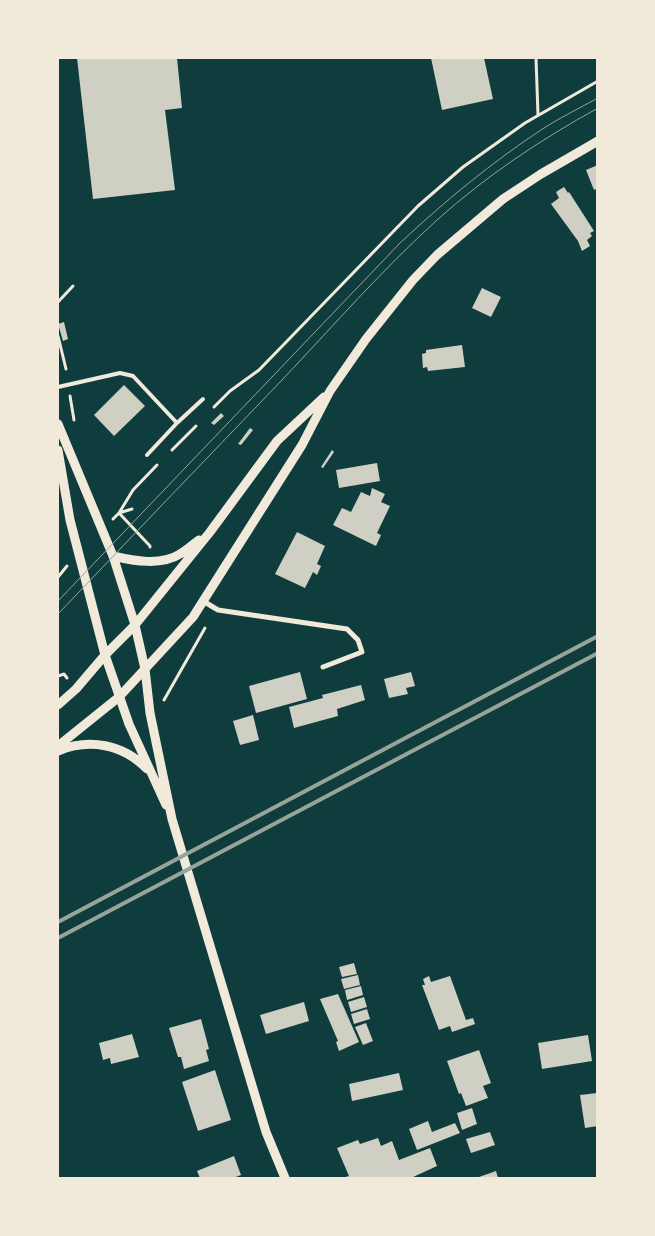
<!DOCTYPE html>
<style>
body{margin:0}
#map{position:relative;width:655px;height:1236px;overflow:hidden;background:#0f3d3e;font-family:Karla,sans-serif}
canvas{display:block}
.frame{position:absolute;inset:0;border:59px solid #f1e9da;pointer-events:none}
</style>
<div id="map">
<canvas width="655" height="1236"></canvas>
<div class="frame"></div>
</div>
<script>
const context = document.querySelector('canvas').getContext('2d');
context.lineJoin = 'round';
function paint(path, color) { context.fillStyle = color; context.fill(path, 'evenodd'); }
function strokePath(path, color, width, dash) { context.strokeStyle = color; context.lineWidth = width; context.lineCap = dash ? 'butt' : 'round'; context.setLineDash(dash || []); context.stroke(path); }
paint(new Path2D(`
 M 77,58 L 177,58 L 182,108 L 165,110 L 175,190 L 93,199 Z
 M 431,58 L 484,58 L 493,99 L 442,110 Z
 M 598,165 L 598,188 L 594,190 L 586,170 Z
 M 564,187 L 568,193 L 569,192 L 594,231 L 590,233 L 592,236 L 587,240 L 590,246 L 582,251 L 578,241 L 551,204 L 559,198 L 556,192 Z
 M 482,288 L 501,297 L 491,317 L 472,308 Z
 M 64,322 L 68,339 L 63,341 L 58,324 Z
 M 462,345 L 465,367 L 428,371 L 427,367 L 423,368 L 422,354 L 426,353 L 426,350 Z
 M 124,385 L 145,406 L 114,436 L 94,415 Z
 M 221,413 L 224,416 L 214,425 L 211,423 Z
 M 250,428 L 253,430 L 241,445 L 238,444 Z
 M 332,450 L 334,452 L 323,468 L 321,467 Z
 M 377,463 L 380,481 L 339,488 L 336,470 Z
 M 372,488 L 385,494 L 381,502 L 390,506 L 377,533 L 381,535 L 376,546 L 333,525 L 342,508 L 351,512 L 361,492 L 370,496 Z
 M 297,532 L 325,546 L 317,564 L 321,566 L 317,575 L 313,572 L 305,588 L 275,574 Z
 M 300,672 L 307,699 L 256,713 L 249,686 Z
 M 411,672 L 415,686 L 406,688 L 408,694 L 389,698 L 384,679 Z
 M 361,685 L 365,700 L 337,709 L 338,716 L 294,728 L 289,707 L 323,698 L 322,695 Z
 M 253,715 L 259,740 L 240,745 L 233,721 Z
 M 354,963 L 357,974 L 342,977 L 339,967 Z
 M 358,975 L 360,985 L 344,989 L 341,979 Z
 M 429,976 L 431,982 L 450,976 L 466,1020 L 473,1018 L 475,1024 L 452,1032 L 450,1026 L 439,1030 L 422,985 L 425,985 L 423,979 Z
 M 361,986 L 363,995 L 347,1000 L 345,990 Z
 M 338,994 L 359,1042 L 339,1051 L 336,1042 L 338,1041 L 320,999 Z
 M 364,997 L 367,1007 L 351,1012 L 348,1002 Z
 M 304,1002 L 309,1021 L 266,1034 L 260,1015 Z
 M 367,1009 L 370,1019 L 354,1024 L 351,1014 Z
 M 201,1019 L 209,1049 L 206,1050 L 209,1061 L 184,1069 L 181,1057 L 178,1057 L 169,1028 Z
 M 366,1023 L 373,1041 L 363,1045 L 355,1027 Z
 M 132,1034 L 139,1057 L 111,1064 L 110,1058 L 103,1060 L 99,1043 Z
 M 588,1035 L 592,1061 L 542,1069 L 538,1043 Z
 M 479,1050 L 491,1083 L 483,1086 L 488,1098 L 466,1106 L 461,1093 L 459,1094 L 447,1061 Z
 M 215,1070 L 231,1120 L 198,1131 L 182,1082 Z
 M 399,1073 L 403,1090 L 352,1101 L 349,1084 Z
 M 597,1093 L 598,1126 L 585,1128 L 580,1095 Z
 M 472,1108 L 477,1124 L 462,1130 L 457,1113 Z
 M 428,1121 L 432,1132 L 455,1123 L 460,1133 L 417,1150 L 409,1129 Z
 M 490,1132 L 495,1145 L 471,1153 L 466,1139 Z
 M 378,1138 L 381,1146 L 392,1141 L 399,1160 L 430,1148 L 437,1166 L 411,1178 L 342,1178 L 349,1176 L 337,1148 L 358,1140 L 360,1144 Z
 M 234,1156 L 241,1175 L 233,1178 L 200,1178 L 197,1171 Z
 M 496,1171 L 498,1178 L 479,1178 L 479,1177 Z`), '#cfcfc3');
strokePath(new Path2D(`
 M 536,58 L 538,115
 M 58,302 L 73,286
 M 58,336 L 66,369
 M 70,396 L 74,420
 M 214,407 L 230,391 L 259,370 L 418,206 L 463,167 L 525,123 L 598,81
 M 172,450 L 196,426
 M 113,519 L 119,513 L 132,509
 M 150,547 L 150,546 L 119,513 L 133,490 L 157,465
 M 58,577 L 67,566
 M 58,676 L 64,674 L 67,678
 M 164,700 L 205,628`), '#f1e9da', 3);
strokePath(new Path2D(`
 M 58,387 L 120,373 L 133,376 L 177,423 L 203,399
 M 147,455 L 177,423`), '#f1e9da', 4);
strokePath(new Path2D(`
 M 203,601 L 218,610 L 347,629 L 358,640 L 362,652 L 323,667`), '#f1e9da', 5);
strokePath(new Path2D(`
 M 58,424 L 113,556 L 135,625 L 145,669 L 150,713 L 172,819 L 266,1132 L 285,1178
 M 58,450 L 70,520 L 105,655 L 129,724 L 166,805
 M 113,556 C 134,561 161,566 180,554 C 187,550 193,544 199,540
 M 58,705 L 76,689 L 105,655 L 135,625 L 210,532 L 277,441 L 324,397
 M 58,746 L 119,697 L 193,617 L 302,445 L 330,391 L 366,339 L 413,280 L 437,255 L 503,199 L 541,174 L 598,141
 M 58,751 C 89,738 123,744 147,769`), '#f1e9da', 9);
strokePath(new Path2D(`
 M 58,601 L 400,243 C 445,201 492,162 544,128 C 561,117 580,108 598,98
 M 58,614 C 132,536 207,458 282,380 C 333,326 382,270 437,220 C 486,176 540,140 598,108`), '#97a49c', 1);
strokePath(new Path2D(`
 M 58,922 L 598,636
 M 58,938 L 598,653`), '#97a49c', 4);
</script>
